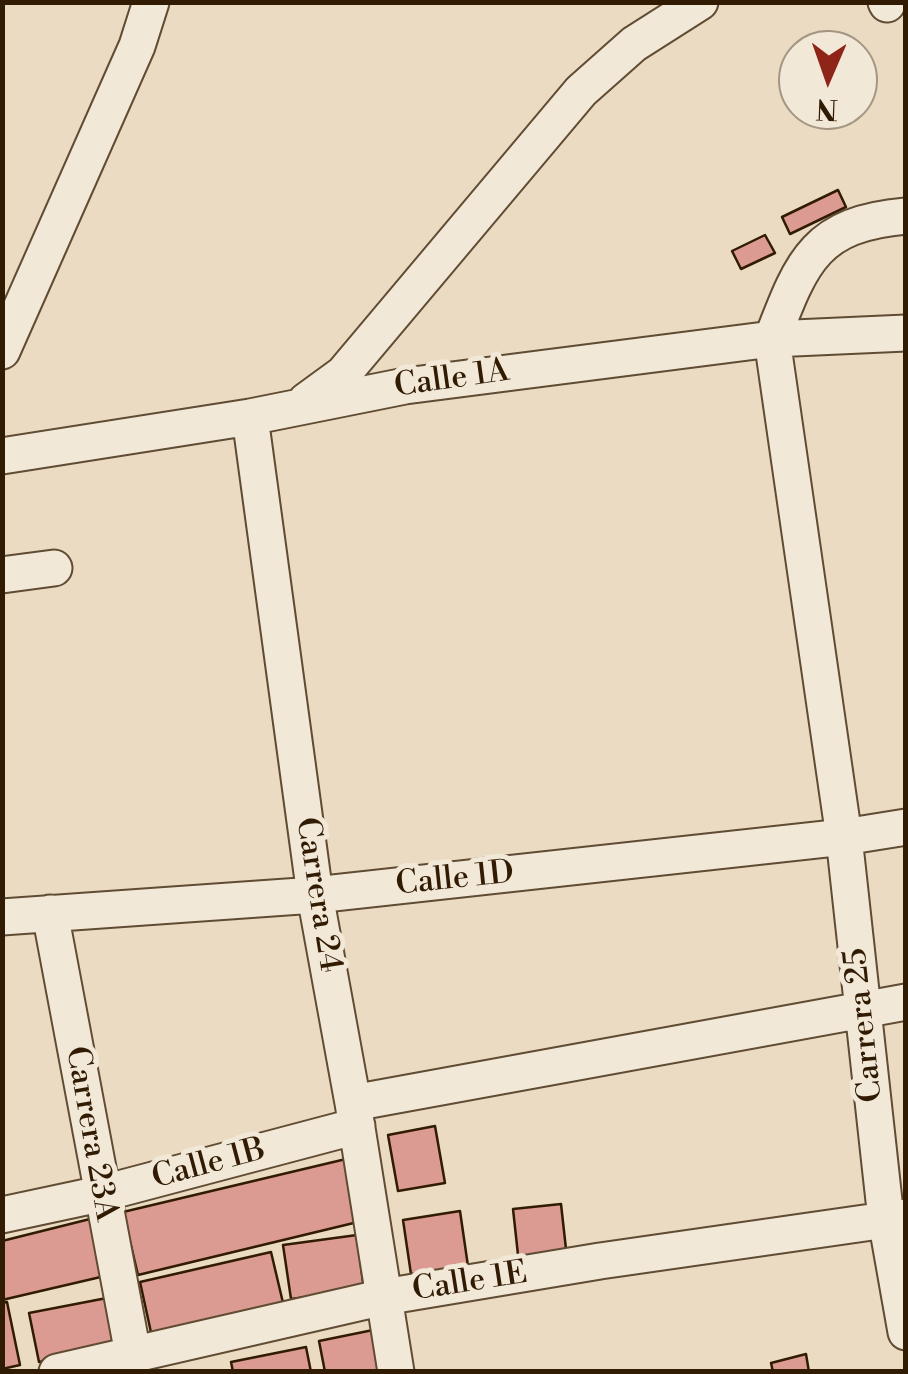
<!DOCTYPE html>
<style>
body{margin:0}
#map{position:relative;width:908px;height:1374px;overflow:hidden;background:#ebdbc3;font-family:"Libre Bodoni",serif}
canvas{display:block}
.frame{position:absolute;inset:0;border:5px solid #311b03;pointer-events:none}
.north{position:absolute;left:778px;top:30px;width:100px;height:100px;box-sizing:border-box;background:#f2e8d8;border:2px solid #a59683;border-radius:50%;rotate:182deg;font-size:28px;font-weight:700;line-height:40px;text-align:center;color:#311b03}
.north::after{content:'';display:block;margin:auto;width:35px;height:45px;background:#8f2418;clip-path:polygon(50% 0,100% 100%,50% 72%,0 100%)}
</style>
<div id="map">
<canvas width="908" height="1374"></canvas>
<div class="frame"></div>
<div class="north">N</div>
</div>
<script>
const context = document.querySelector('canvas').getContext('2d');
context.lineJoin = 'round';
function paint(path, color) { context.fillStyle = color; context.fill(path, 'evenodd'); }
function strokePath(path, color, width, dash) { context.strokeStyle = color; context.lineWidth = width; context.lineCap = dash ? 'butt' : 'round'; context.setLineDash(dash || []); context.stroke(path); }
function drawText(font, color, halo, rows, align = 'center') {
  context.font = font + ' "Libre Bodoni",serif'; context.lineWidth = 10; context.setLineDash([]); context.textBaseline = 'middle'; context.strokeStyle = halo; context.fillStyle = color; for (const [text, x, y, turn = 0] of rows) {
    context.save(); context.translate(x, y); context.rotate((+turn || 0) * Math.PI / 180); context.textAlign = isNaN(turn) ? turn : align; if (halo) context.strokeText(text, 0, 0); context.fillText(text, 0, 0); context.restore();
  }
}
const building = new Path2D(`
 M 838,190 L 846,207 L 790,234 L 782,217 Z
 M 765,235 L 775,253 L 741,269 L 732,251 Z
 M 435,1126 L 445,1183 L 398,1191 L 388,1135 Z
 M 346,1159 L 362,1221 L 138,1275 L 123,1212 Z
 M 561,1204 L 567,1258 L 519,1264 L 513,1209 Z
 M 460,1211 L 469,1273 L 412,1281 L 403,1220 Z
 M 94,1218 L 105,1276 L 2,1300 L 2,1241 Z
 M 357,1235 L 364,1290 L 291,1299 L 283,1245 Z
 M 271,1252 L 284,1307 L 152,1337 L 140,1282 Z
 M 112,1297 L 121,1346 L 39,1362 L 29,1313 Z
 M 7,1302 L 20,1365 L 2,1369 L 2,1303 Z
 M 378,1329 L 387,1372 L 325,1372 L 319,1341 Z
 M 306,1347 L 311,1372 L 233,1372 L 231,1362 Z
 M 806,1354 L 809,1372 L 773,1372 L 771,1363 Z`);
paint(building, '#dc9b92');
strokePath(building, '#311b03', 2.5);
const minor = new Path2D(`
 M 886,2 L 887,4
 M 906,216 C 815,224 802,261 772,339 L 844,837 L 886,1219 L 906,1332
 M 2,351 L 137,46 L 151,2
 M 306,401 L 343,374 L 581,91 L 634,44 L 700,2
 M 250,417 L 315,895 L 353,1103 L 396,1372
 M 2,456 L 250,417 L 405,386 L 772,339 L 906,333
 M 2,575 L 54,568
 M 50,913 L 133,1354
 M 2,917 L 315,895 L 844,837 L 906,827
 M 353,1103 L 906,1002
 M 2,1215 L 100,1194 L 357,1126
 M 57,1372 L 384,1297 L 600,1261 L 906,1217`);
strokePath(minor, '#604b33', 39);
strokePath(minor, '#f2e8d8', 35);
drawText('32px', '#311b03', '#f2e8d8', [
 ["Calle 1A",452,380,-8],
 ["Calle 1D",455,880,-6],
 ["Carrera 24",317,895,81],
 ["Carrera 25",865,1025,-96],
 ["Carrera 23A",90,1134,80],
 ["Calle 1B",209,1165,-15],
 ["Calle 1E",470,1283,-9]
]);
</script>
